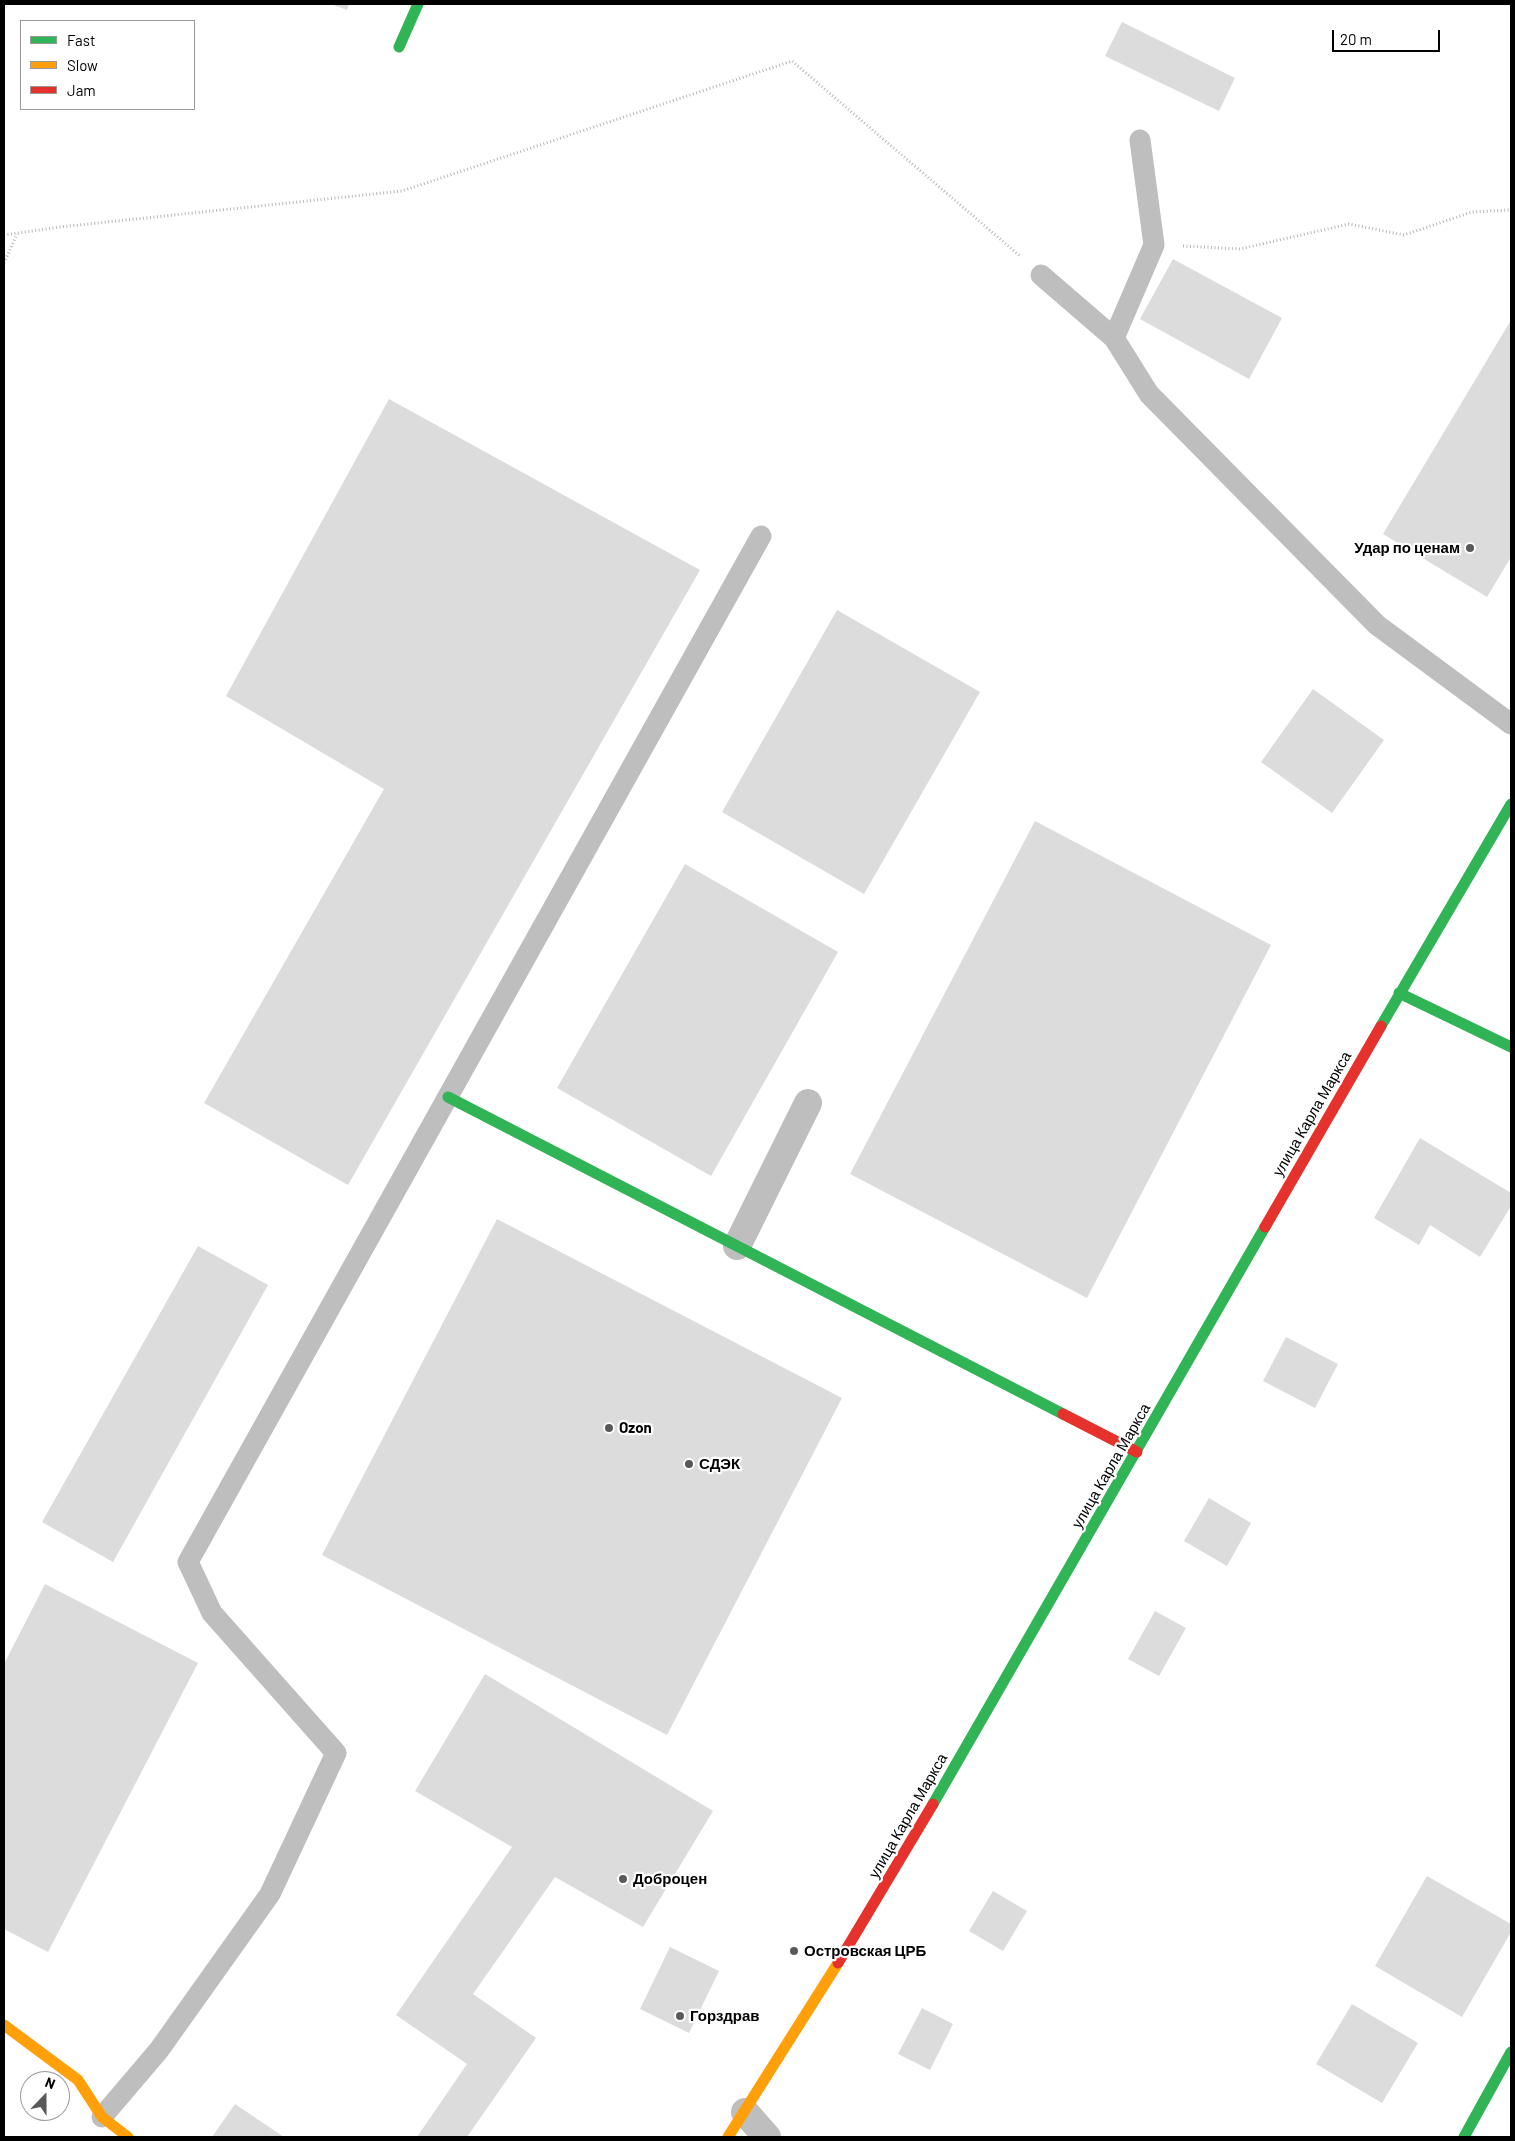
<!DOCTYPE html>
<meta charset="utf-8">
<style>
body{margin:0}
#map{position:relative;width:1515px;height:2141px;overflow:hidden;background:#fff;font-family:Barlow,sans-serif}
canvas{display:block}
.frame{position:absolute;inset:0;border:5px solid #000;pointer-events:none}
.legend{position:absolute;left:20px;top:20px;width:175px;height:90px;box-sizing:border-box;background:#fff;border:1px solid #999;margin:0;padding:6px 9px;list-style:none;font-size:15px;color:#000}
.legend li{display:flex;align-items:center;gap:10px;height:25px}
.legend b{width:25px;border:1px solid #999}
.north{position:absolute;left:20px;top:2071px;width:50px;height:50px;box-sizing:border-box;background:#fff;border:1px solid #999;border-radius:50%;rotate:22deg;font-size:14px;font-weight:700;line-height:20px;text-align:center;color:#000}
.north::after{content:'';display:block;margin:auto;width:18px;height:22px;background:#595959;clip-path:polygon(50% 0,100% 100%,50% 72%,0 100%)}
.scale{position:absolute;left:1332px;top:30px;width:108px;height:22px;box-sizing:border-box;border:2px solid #000;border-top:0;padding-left:6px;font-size:15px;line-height:18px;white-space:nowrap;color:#000;-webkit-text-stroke:4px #fff;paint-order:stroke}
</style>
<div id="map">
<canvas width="1515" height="2141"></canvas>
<div class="frame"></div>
<ul class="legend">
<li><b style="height:6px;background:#30b455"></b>Fast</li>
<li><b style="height:6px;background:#ff9f0a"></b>Slow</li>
<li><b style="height:6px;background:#e5322d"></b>Jam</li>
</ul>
<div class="north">N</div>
<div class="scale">20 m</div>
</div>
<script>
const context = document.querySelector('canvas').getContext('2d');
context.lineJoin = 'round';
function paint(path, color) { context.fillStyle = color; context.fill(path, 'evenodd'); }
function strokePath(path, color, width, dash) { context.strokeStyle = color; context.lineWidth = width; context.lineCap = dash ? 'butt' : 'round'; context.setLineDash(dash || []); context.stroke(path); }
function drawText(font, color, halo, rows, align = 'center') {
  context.font = font + ' Barlow,sans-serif'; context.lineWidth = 4.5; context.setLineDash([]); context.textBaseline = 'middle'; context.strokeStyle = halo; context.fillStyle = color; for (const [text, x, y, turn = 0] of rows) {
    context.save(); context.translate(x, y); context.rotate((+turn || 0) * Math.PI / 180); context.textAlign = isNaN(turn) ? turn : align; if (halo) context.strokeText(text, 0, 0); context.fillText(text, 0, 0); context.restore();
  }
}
paint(new Path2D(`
 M 331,4 L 349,4 L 347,10 Z
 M 1122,22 L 1235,78 L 1219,111 L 1105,56 Z
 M 1173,259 L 1282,318 L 1249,379 L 1140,319 Z
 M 1511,320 L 1511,557 L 1487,597 L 1383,534 Z
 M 389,399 L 700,570 L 348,1185 L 204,1103 L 384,789 L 226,696 Z
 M 837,610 L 980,692 L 864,894 L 722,812 Z
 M 1313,689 L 1384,740 L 1332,813 L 1261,762 Z
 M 1035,821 L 1271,945 L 1087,1298 L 850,1174 Z
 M 685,864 L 838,952 L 711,1176 L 557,1088 Z
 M 1420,1138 L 1511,1193 L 1511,1206 L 1480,1257 L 1430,1225 L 1419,1245 L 1374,1218 Z
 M 497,1219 L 842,1398 L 667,1735 L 322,1555 Z
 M 198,1246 L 268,1285 L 113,1562 L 42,1522 Z
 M 1286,1337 L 1338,1364 L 1315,1408 L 1263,1381 Z
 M 1209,1498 L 1251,1523 L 1227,1566 L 1184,1541 Z
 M 45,1584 L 198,1663 L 48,1952 L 4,1929 L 4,1664 Z
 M 1155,1611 L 1186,1628 L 1159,1676 L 1128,1659 Z
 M 485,1674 L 713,1811 L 643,1927 L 555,1877 L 473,1994 L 536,2038 L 467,2137 L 417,2137 L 467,2064 L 396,2015 L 512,1847 L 415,1791 Z
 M 1427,1876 L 1511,1924 L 1511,1932 L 1462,2017 L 1375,1966 Z
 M 993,1891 L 1027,1911 L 1003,1951 L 969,1931 Z
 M 670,1947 L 719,1971 L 689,2033 L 640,2009 Z
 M 1352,2004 L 1418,2043 L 1382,2103 L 1316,2064 Z
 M 922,2008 L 953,2024 L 930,2070 L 898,2054 Z
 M 235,2104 L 284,2137 L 212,2137 Z`), '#dcdcdc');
strokePath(new Path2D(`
 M 4,235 L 60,227 L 402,191 L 792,61 L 1020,256
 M 1183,246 L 1240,249 L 1349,224 L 1404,235 L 1472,212 L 1510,210 L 1511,209
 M 4,263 L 17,234`), '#b8b8b8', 3, [1, 2.5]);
strokePath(new Path2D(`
 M 1041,275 L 1114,338 L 1149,394 L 1377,625 L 1511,724
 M 1114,338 L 1154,245 L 1140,140
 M 102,2117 L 159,2050 L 270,1894 L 336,1753 L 212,1613 L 188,1562 L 761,536`), '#bebebe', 21);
strokePath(new Path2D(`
 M 737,1246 L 808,1103
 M 745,2112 L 767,2137`), '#bebebe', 28);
strokePath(new Path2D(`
 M 399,47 L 418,4
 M 1399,993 L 1511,1047
 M 1381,1026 L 1511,804
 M 448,1097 L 1063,1414
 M 933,1804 L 1265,1227
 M 1464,2137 L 1511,2052`), '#30b455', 11);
strokePath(new Path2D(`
 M 4,2025 L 78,2080 L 102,2117 L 128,2137
 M 728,2137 L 838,1963`), '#ff9f0a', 11);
strokePath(new Path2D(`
 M 1265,1227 L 1381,1026
 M 1063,1414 L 1137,1452
 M 838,1963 L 933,1804`), '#e5322d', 11);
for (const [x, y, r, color] of [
 [1470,548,5,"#595959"],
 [609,1428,5,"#595959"],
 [689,1464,5,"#595959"],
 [623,1879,5,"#595959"],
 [794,1951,5,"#595959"],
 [680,2016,5,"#595959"]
]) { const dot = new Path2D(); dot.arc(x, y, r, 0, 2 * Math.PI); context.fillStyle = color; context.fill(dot); strokePath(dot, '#fff', 2); }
drawText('bold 15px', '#000', '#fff', [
 ["Удар по ценам",1460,548,"right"],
 ["Ozon",619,1428],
 ["СДЭК",699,1464],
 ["Доброцен",633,1879],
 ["Островская ЦРБ",804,1951],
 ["Горздрав",690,2016]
], 'left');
drawText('15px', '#000', '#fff', [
 ["улица Карла Маркса",1312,1114,-60],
 ["улица Карла Маркса",1111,1466,-60],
 ["улица Карла Маркса",908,1816,-60]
]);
</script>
